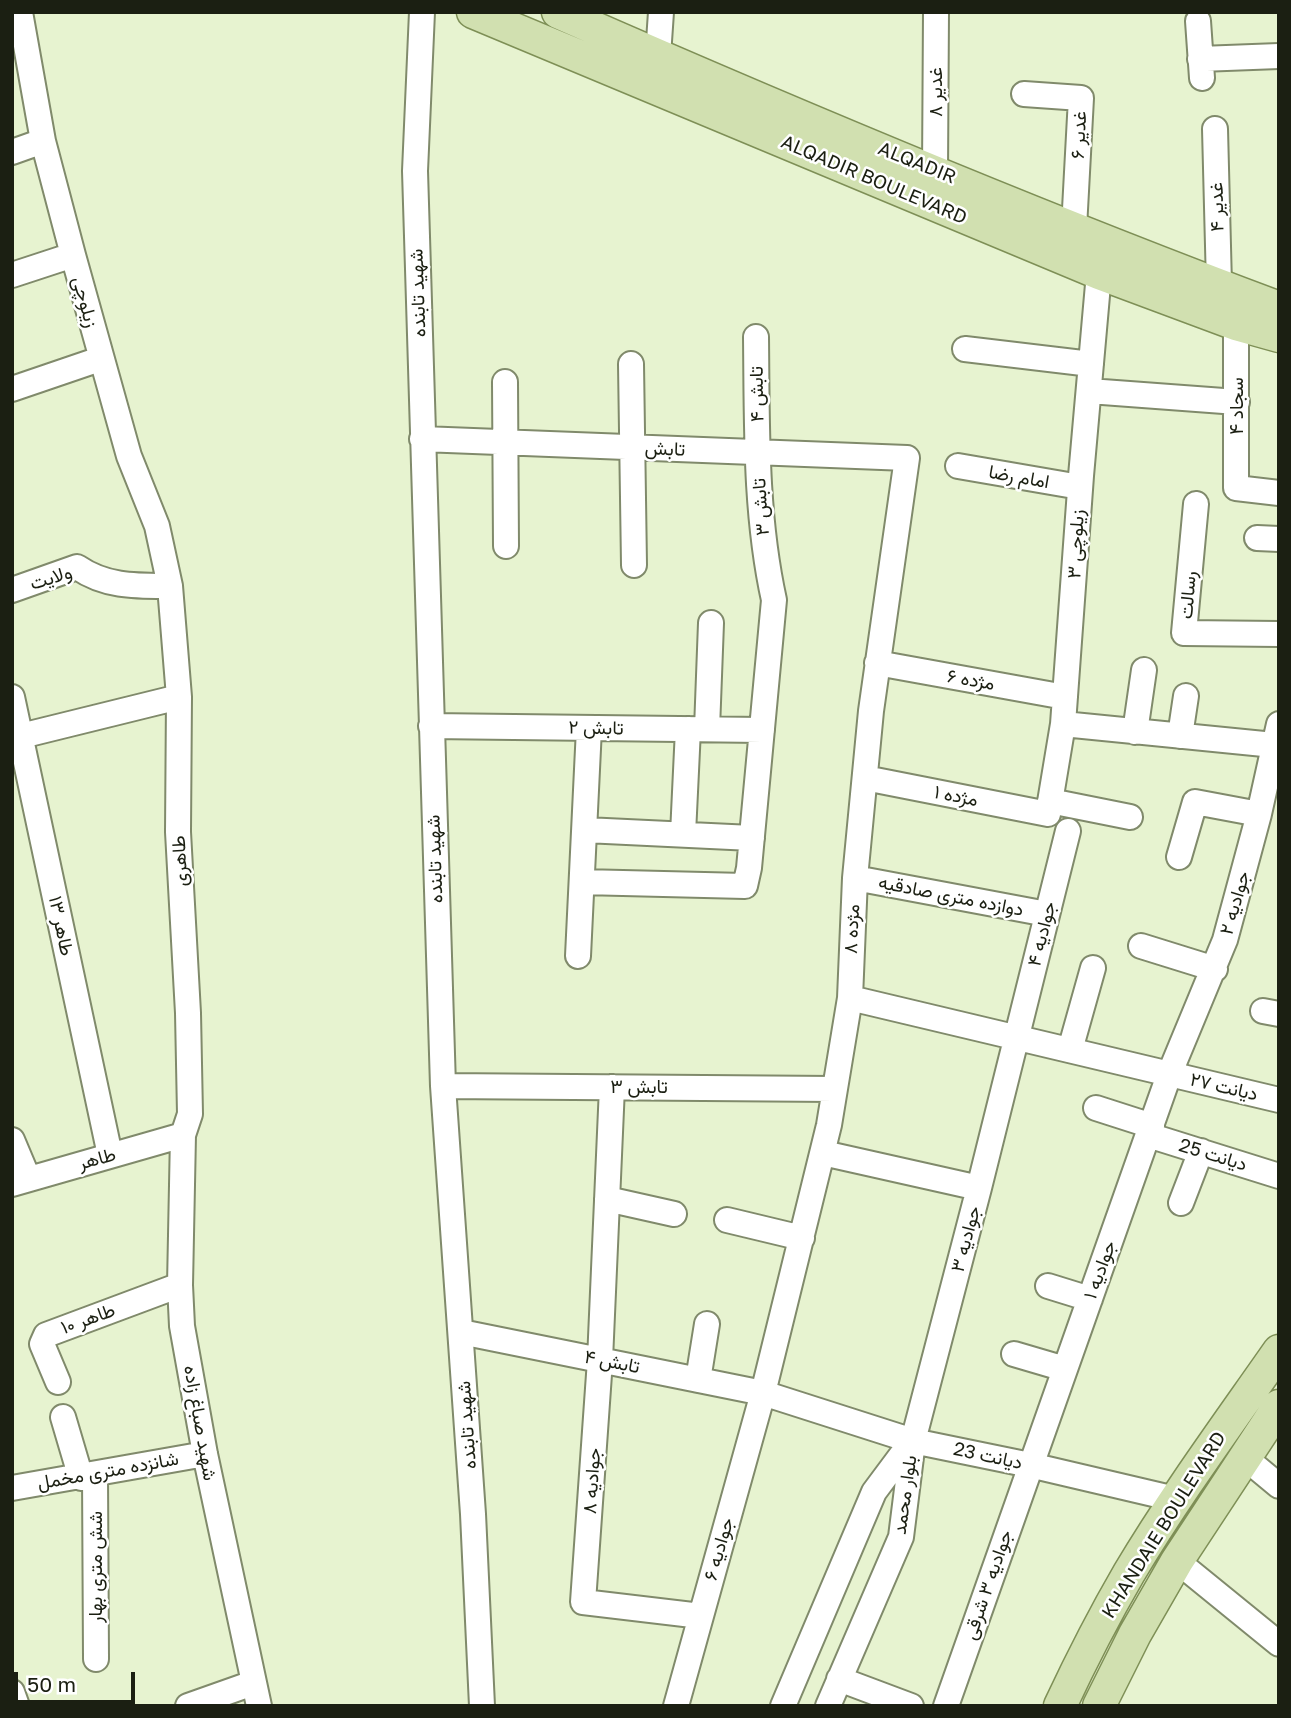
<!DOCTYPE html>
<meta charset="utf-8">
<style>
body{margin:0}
#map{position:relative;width:1291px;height:1718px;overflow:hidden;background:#e7f3d0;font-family:"Golos Text",sans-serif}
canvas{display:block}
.frame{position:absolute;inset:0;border:14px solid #1b1f12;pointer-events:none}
.scale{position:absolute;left:14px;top:1672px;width:121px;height:32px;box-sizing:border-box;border:4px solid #1b1f12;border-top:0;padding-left:9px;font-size:21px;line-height:24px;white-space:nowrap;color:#1b1f12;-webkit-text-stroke:5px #fff;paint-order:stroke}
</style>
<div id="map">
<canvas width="1291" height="1718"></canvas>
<div class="frame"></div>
<div class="scale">50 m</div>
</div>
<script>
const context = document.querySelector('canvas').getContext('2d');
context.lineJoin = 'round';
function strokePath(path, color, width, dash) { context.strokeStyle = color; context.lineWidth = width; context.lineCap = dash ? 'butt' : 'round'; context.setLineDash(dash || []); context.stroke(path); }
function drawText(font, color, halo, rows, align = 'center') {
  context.font = font + ' "Golos Text",Vazirmatn,sans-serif'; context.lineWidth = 5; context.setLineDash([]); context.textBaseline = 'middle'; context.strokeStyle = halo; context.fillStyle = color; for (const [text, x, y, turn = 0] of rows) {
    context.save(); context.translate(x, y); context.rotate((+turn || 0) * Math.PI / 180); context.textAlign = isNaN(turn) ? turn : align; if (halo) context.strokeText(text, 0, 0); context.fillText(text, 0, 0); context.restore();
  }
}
const minor = new Path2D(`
 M 20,12 L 43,141 L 73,255 L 129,456 L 157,526 L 170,586 L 179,697 L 178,832 L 188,1013 L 190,1114 L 183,1135 L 180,1285 L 182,1326 L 205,1454 L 259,1706
 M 422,12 L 415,171 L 443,1086 L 473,1514 L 482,1706
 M 1198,21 L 1202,78
 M 658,56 L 661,12
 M 1200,59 L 1279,56
 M 1024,94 L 1081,98 L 1074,228
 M 1215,129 L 1219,285
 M 12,152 L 43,141
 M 935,171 L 936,12
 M 12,275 L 73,255
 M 1236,324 L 1236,488 L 1279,493
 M 965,349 L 1091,364
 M 631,364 L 634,565
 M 505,382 L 506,546
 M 12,389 L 100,359
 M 1089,391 L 1237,402
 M 422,439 L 907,458 L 871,711 L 855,878 L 850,998 L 829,1125 L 763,1393 L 676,1706
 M 958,466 L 1080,487
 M 1196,504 L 1184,633 L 1279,634
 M 1257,538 L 1279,539
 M 12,590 L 77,567 C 106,587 136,586 170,586
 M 877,663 L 1065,697
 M 12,697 L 110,1155
 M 1063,724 L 1274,745
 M 431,726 L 762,730
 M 707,729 L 711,623
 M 1135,732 L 1144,670
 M 21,736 L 179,697
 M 1180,736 L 1186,696
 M 865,778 L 1048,814 L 1063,724 L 1081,476 L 1099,273
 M 1050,801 L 1130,817
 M 585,830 L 752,838
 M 683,834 L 688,729
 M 1179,857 L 1195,802 L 1259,814
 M 855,878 L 1047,914
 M 582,882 L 745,886 L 749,868 L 774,600 C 755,514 757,424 756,337
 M 1141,946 L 1215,969
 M 578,956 L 589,728
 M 850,998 L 1279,1100
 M 1263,1011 L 1279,1014
 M 1070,1050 L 1093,968
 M 443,1086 L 834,1089
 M 612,1087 L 600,1360 L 583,1602 L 701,1616
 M 1096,1108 L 1152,1126
 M 1148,1135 L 1279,1176
 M 12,1140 L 28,1178
 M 823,1153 L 979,1188
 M 12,1184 L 183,1135
 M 607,1199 L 674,1214
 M 1181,1203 L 1201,1151
 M 727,1220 L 802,1238
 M 1048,1286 L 1090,1299
 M 461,1332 L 763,1393 L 913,1441 L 1030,1465 L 1175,1499
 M 1014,1354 L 1065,1369
 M 698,1380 L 707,1324
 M 58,1382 L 42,1344 L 46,1335 L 180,1285
 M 63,1417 L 81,1478
 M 1244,1457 L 1279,1486
 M 95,1475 L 96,1659
 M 12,1488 L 205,1454
 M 1177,1561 L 1279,1644
 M 839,1679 L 911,1706
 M 12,1692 L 17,1706
 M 188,1706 L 253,1683
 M 783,1706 L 874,1492 L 912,1441
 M 828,1706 L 901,1537 L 913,1441 L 979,1188 L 1068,831
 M 946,1706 L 1169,1075 L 1225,940 L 1259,814 L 1279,724`);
const major = new Path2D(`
 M 473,12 L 1099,273 L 1236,324 L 1279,336
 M 558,12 C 795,116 1036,217 1279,308
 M 1060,1706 C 1081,1661 1104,1616 1129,1573 C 1175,1496 1228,1424 1279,1351
 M 1099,1706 L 1135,1634 L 1177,1561 L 1279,1406`);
strokePath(minor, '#808a6b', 28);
strokePath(major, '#7e8f56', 35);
strokePath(minor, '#fff', 24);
strokePath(major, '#d1e0b0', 32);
drawText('19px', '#1b1f12', '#fff', [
 ["غدیر ۸",936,92,-90],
 ["غدیر ۶",1079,135,-87],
 ["ALQADIR",917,163,22],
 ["ALQADIR BOULEVARD",874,180,23],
 ["غدیر ۴",1217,207,-91],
 ["شهید تابنده",418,293,-92],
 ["زیلوچی",85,302,75],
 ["تابش ۴",757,394,-91],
 ["سجاد ۴",1237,406,-90],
 ["تابش",665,449,2],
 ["امام رضا",1019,477,10],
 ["تابش ۳",761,507,-94],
 ["زیلوچی ۳",1076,544,-87],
 ["ولایت",51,578,-17],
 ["رسالت",1188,595,-85],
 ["مژده ۶",971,680,10],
 ["تابش ۲",596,728,1],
 ["مژده ۱",956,796,11],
 ["شهید تابنده",435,859,-92],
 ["طاهری",180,861,-93],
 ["دوازده متری صادقیه",951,896,11],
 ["جوادیه ۲",1235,903,-74],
 ["طاهر ۱۳",61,926,78],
 ["مژده ۸",852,929,-87],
 ["جوادیه ۴",1042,934,-76],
 ["تابش ۳",639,1087],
 ["دیانت ۲۷",1224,1087,13],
 ["دیانت 25",1213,1155,17],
 ["طاهر",97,1159,-15],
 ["جوادیه ۳",966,1239,-75],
 ["جوادیه ۱",1100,1270,-70],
 ["طاهر ۱۰",88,1319,-20],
 ["تابش ۴",612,1362,11],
 ["شهید صباغ زاده",200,1423,80],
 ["شهید تابنده",467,1425,-94],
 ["دیانت 23",988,1456,12],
 ["شانزده متری مخمل",108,1471,-10],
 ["جوادیه ۸",592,1481,-86],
 ["بلوار محمد",905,1495,-82],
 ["KHANDAIE BOULEVARD",1164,1525,-58],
 ["جوادیه ۶",719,1549,-74],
 ["شش متری بهار",96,1567,-90],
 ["جوادیه ۳ شرقی",988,1585,-71]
]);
</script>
